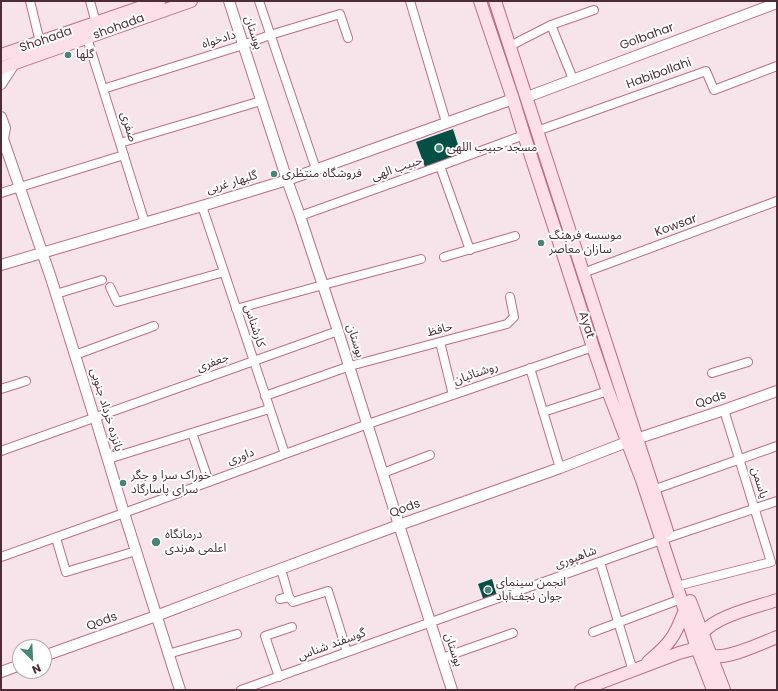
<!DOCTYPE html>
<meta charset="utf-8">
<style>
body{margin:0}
#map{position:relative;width:778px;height:691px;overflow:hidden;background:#f7e4ea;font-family:Poppins,sans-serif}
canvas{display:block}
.frame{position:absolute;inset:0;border:2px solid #4d2b37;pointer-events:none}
.north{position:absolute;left:12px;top:639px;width:40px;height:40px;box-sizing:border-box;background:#fff;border:1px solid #b8aaaf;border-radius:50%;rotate:156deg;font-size:11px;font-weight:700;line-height:16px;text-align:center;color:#4d2b37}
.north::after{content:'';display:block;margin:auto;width:14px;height:18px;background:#448678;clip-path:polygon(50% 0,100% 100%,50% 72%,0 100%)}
</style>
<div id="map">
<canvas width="778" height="691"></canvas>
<div class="frame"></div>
<div class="north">N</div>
</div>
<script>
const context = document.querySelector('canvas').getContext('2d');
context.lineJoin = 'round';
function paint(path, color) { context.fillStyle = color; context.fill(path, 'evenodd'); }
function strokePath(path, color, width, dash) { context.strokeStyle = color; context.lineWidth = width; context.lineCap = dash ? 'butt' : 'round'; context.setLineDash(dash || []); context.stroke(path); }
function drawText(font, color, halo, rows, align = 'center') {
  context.font = font + ' Poppins,"Noto Sans Arabic",sans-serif'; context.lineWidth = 4; context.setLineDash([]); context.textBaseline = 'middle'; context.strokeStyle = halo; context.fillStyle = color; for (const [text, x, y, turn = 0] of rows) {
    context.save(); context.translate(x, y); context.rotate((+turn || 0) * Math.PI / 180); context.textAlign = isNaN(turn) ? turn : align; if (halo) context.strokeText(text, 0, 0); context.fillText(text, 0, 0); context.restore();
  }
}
paint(new Path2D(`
 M 453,129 L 461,154 L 425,167 L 416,142 Z
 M 492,579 L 497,596 L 484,601 L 478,584 Z`), '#055044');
const minor = new Path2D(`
 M 30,1 L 40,42
 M 90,1 L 96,23
 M 259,1 L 316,169
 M 410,1 L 446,122
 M 551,25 L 573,79
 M 87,38 L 145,223
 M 510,46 L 551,25 L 594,10
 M 103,89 L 243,45 L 270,35 L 340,14 L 348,38
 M 537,131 L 706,71 L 714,90 L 777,66
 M 120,143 L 261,101
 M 440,166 L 470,250
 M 1,193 L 124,155
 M 202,206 L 285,454
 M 300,216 L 440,166 L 524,135
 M 444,257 L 515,236
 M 583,273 L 777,201
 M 110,287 L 117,302 L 224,272
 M 56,294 L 102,280
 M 236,309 L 323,285 L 421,259
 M 440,342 L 453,395
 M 75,355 L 154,326
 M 530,368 L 560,468
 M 712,373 L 748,362
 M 1,389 L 26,381
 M 265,396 L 350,366 L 507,324 L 514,317 L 510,297
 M 543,412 L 608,391
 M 192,433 L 209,482
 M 1,451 L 338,331
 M 108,459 L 269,409
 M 383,473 L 430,455
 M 650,491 L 777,446
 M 56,538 L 66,572 L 136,551
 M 1,557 L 124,513 L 285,454 L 368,424 L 593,347
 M 600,562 L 633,671
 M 281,569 L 289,597
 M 677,586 L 771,562 L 724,410
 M 280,599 L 289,597 L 293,602 L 328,591 L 347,652
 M 593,632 L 681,599
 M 168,654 L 237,634
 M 442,658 L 513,633
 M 279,677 L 265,636 L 292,627
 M 241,690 L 661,540 L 777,501`);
const tertiary = new Path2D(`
 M 229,1 L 287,180 L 300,216 L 338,331 L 399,525 L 452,690
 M 1,84 L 14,64
 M 527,97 L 777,3
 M 1,117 L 5,128 L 3,139 L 51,278 L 93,413 L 95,417 L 124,513 L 180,690
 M 1,265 L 202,206 L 287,180 L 513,99
 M 44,656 L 156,616 L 245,582 L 399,525 L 560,468 L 627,442 L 724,410 L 777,391
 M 1,672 L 20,665`);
const secondary = new Path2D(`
 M 480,1 L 513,99 L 524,135 L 562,251 L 593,347 L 608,391 L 642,480 L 697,648 L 713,690
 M 495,1 L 667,531
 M 1,55 L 40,42 L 159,1
 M 1,68 L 191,1
 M 690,601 L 724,690
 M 705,652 C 707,653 709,655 711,655 C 725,661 762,643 777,637
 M 648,662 C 656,655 665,648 671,639 C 677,631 681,620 685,610
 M 581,690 L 679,653 L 697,648 C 699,643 701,637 703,633 C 715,616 757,607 777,600`);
strokePath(minor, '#bd6c89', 10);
strokePath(tertiary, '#bd6c89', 12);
strokePath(secondary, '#bd6c89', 14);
strokePath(minor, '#fff', 8);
strokePath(tertiary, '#fff', 10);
strokePath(secondary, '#fddfea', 12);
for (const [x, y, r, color] of [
 [68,55,4,"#448678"],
 [439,148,4,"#448678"],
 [274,174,4,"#448678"],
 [541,243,4,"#448678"],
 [123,483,4,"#448678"],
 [156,542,5,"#448678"],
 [488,590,4,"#448678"]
]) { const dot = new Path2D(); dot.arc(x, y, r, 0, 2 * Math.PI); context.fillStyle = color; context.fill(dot); strokePath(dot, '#fff', 1.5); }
drawText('12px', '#4d2b37', '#fff', [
 ["shohada",119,27,-20],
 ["بوستان",253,33,72],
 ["Golbahar",647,37,-20],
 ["Shohada",46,40,-19],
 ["دادخواه",219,40,-17],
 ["Habibollahi",659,74,-20],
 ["صفری",128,127,73],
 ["حبیب الهی",397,169,-19],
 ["گلبهار غربی",232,183,-17],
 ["Kowsar",676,226,-20],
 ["Ayat",586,325,72],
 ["کارشناس",254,326,72],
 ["حافظ",440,330,-15],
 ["بوستان",355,341,73],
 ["جعفری",213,363,-20],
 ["روشنائیان",476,374,-19],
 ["Qods",711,400,-19],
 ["پانزده خرداد جنوبی",106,410,73],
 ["داوری",241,457,-20],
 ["یاسمن",759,483,73],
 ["Qods",405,509,-20],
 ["شاهپوری",576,558,-20],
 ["Qods",102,622,-20],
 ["گوسفند شناس",332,645,-20],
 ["بوستان",453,650,72]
]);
drawText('12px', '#4d2b37', '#fff', [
 ["گلها",76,55],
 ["مسجد حبیب اللهی",447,148],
 ["فروشگاه منتظری",282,174],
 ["موسسه فرهنگ",549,236],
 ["سازان معاصر",549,250],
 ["خوراک سرا و جگر",131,476],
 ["سرای پاسارگاد",131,490],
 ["درمانگاه",165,535],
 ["اعلمی هرندی",165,549],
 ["انجمن سینمای",496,583],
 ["جوان نجف‌آباد",496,597]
], 'left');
</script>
